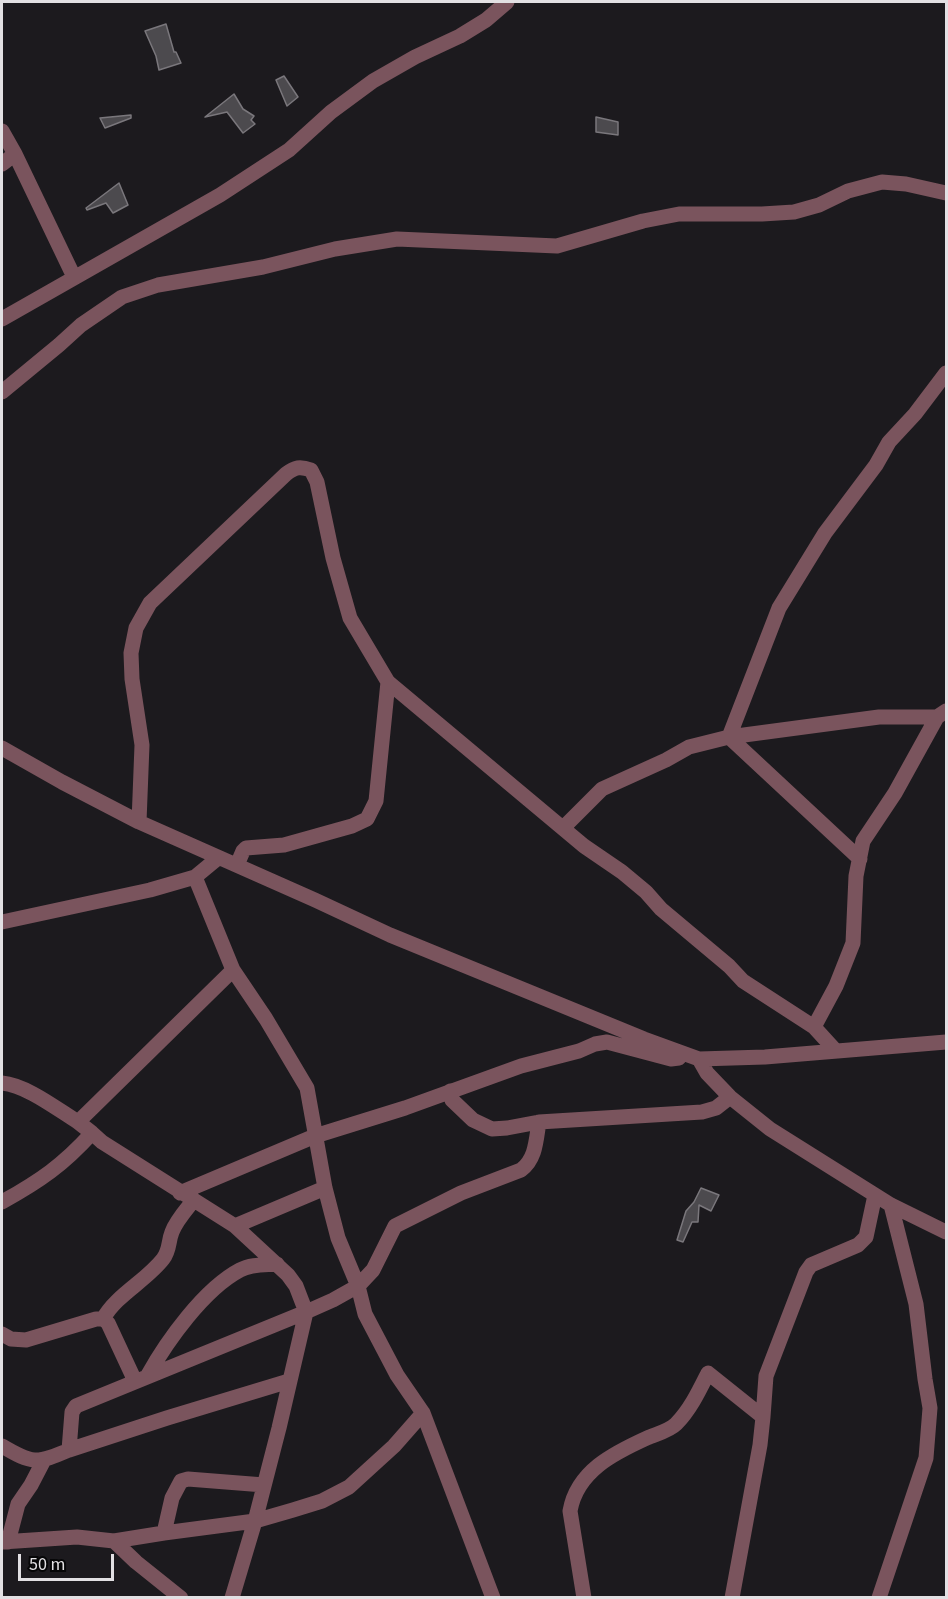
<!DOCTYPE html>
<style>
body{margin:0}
#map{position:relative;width:948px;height:1599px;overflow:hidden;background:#1c1a1e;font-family:"Source Sans 3",sans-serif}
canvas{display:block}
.frame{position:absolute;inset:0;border:3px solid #e2e0e3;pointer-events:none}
.scale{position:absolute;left:18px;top:1554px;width:96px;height:27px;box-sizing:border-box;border:3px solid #e2e0e3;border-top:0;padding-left:8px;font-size:18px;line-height:21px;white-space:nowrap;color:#e2e0e3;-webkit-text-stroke:4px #060607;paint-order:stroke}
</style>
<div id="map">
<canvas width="948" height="1599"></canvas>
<div class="frame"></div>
<div class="scale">50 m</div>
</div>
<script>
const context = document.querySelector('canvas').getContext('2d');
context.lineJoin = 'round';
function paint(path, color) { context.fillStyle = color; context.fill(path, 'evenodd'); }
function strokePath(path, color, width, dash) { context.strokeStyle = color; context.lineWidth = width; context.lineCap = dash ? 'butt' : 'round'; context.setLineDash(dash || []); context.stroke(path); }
const building = new Path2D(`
 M 166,24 L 174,52 L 176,52 L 181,63 L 159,70 L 156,56 L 145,31 Z
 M 284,76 L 298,97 L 287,106 L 276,80 Z
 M 234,94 L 243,109 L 254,116 L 251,120 L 255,124 L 243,133 L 227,112 L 205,117 Z
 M 131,115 L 131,118 L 105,128 L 100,118 Z
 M 596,117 L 618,122 L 618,135 L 596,132 Z
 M 119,183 L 128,205 L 113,213 L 106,203 L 87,210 L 86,208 Z
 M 701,1188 L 719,1195 L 711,1211 L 699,1205 L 698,1222 L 692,1222 L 683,1242 L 677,1240 L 686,1211 L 694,1202 Z`);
paint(building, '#4c4a4e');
strokePath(building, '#7a777c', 1.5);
strokePath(new Path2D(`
 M 2,131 L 15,154 L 74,277
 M 2,164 L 15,154
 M 2,319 L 220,195 L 289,150 L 331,112 L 373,81 L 415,57 L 460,36 L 486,20 L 507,2
 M 2,392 L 59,345 L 81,325 L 122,297 L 158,285 L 263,267 L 335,249 L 397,239 L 557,246 L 643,221 L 679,214 L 762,214 L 794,212 L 819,205 L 848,191 L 882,182 L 906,184 L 946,193
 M 729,737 L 779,608 L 825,533 L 876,465 L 889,442 L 915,414 L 946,373
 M 729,737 L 860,859
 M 2,748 L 62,782 L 139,822 L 315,900 L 390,935 L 644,1039 L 699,1059 L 765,1057 L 946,1042
 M 139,822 L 142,745 L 132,679 L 131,653 L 136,628 L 150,603 L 286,474 C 295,467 300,466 311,470 L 317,482 L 333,558 L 350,618 L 388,682 L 584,846 L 622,872 L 646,892 L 661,909 L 729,966 L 743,981 L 814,1027 L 835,1050
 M 563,828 L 602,789 L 666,760 L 689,747 L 729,737 L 879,717 L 937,717
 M 237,865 L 243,851 L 246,848 L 284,845 L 352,826 L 367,819 L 376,801 L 388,682
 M 2,922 L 150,890 L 195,877
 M 233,970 L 266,1019 L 307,1088 L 325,1188 L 338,1238 L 358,1286 L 365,1314 L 397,1375 L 423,1413
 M 814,1027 L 836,986 L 853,943 L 856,876 L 863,841 L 895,793 L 937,717 L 946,711
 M 699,1059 L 707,1073 L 730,1097 L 770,1129 L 891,1205 L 946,1232
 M 2,1083 C 26,1085 57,1109 78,1122
 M 450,1091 L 452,1100 L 473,1120 L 492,1129 L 507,1128 L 539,1122 L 702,1112 L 716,1108 L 730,1097
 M 92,1133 L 102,1142 L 235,1226 L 288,1275 L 296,1286 L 306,1312 L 279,1428 L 255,1521 L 232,1598
 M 180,1193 L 315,1136 L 405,1108 L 521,1066 L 579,1051 L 595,1044 L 607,1042 L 671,1059 L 679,1058
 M 2,1202 C 40,1181 63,1165 92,1133 L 78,1122 L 233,970 L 195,877 L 218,858
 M 235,1226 L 325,1188
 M 103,1319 C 116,1295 146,1281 163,1259 C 170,1250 168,1242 172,1232 C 176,1221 186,1210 193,1201
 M 2,1334 L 11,1339 L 26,1340 L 96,1319 L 103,1319 L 108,1323 L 135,1381
 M 148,1375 C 167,1341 204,1289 240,1270 C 251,1264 265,1265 277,1264
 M 763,1417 L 766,1376 L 806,1272 L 811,1265 L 858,1245 L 866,1237 L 875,1195
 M 2,1446 C 32,1464 37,1464 69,1450 L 72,1412 L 76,1406 L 306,1312 L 333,1300 L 358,1286 L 373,1270 L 395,1226 L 461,1193 L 521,1170 C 536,1159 536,1140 539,1122
 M 69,1450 L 167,1418 L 289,1381
 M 164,1533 L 172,1498 L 181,1481 L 188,1479 L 264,1485
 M 114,1541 L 136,1562 L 181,1598
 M 2,1542 L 77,1537 L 114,1541 L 164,1533 L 255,1521 L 293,1510 L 322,1501 L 349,1487 L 394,1446 L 423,1413 L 493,1598
 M 8,1542 L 18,1504 L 31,1485 L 44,1460
 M 584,1598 L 570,1511 C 577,1471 614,1453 647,1438 C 656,1434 669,1431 676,1424 C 690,1410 699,1391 708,1373 L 763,1417 L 760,1445 L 732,1598
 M 879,1598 L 926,1458 L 930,1408 L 925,1379 L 916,1304 L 891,1205`), '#7a545d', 15);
</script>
